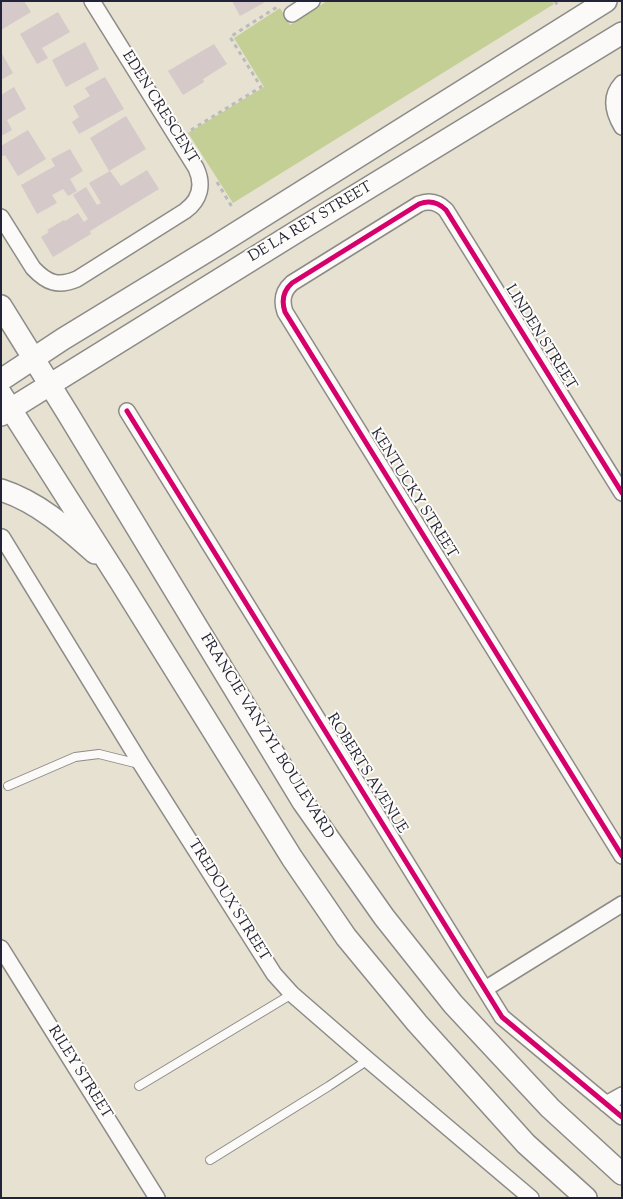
<!DOCTYPE html>
<style>
body{margin:0}
#map{position:relative;width:623px;height:1199px;overflow:hidden;background:#e6e1d1;font-family:"Sorts Mill Goudy",serif}
canvas{display:block}
.frame{position:absolute;inset:0;border:2px solid #22223b;pointer-events:none}
</style>
<div id="map">
<canvas width="623" height="1199"></canvas>
<div class="frame"></div>
</div>
<script>
const context = document.querySelector('canvas').getContext('2d');
context.lineJoin = 'round';
function paint(path, color) { context.fillStyle = color; context.fill(path, 'evenodd'); }
function strokePath(path, color, width, dash) { context.strokeStyle = color; context.lineWidth = width; context.lineCap = dash ? 'butt' : 'round'; context.setLineDash(dash || []); context.stroke(path); }
function drawText(font, color, halo, rows, align = 'center') {
  context.font = font + ' "Sorts Mill Goudy",serif'; context.lineWidth = 4; context.setLineDash([]); context.textBaseline = 'middle'; context.strokeStyle = halo; context.fillStyle = color; for (const [text, x, y, turn = 0] of rows) {
    context.save(); context.translate(x, y); context.rotate((+turn || 0) * Math.PI / 180); context.textAlign = isNaN(turn) ? turn : align; if (halo) context.strokeText(text, 0, 0); context.fillText(text, 0, 0); context.restore();
  }
}
paint(new Path2D(`
 M 327,1 L 552,1 L 554,4 L 233,203 L 188,133 L 264,87 L 234,38 L 280,8 L 290,25 Z`), '#c4cf96');
paint(new Path2D(`
 M 1,1 L 24,1 L 31,12 L 1,30 Z
 M 232,1 L 267,1 L 240,16 Z
 M 58,12 L 70,32 L 42,48 L 48,58 L 37,64 L 20,34 Z
 M 85,42 L 99,69 L 66,87 L 52,60 Z
 M 214,44 L 227,64 L 203,79 L 204,82 L 183,95 L 168,71 Z
 M 1,52 L 13,73 L 1,80 Z
 M 105,77 L 124,109 L 79,134 L 72,122 L 79,117 L 73,106 L 90,96 L 85,88 Z
 M 14,87 L 26,109 L 7,120 L 12,130 L 1,136 L 1,95 Z
 M 126,116 L 146,149 L 109,171 L 90,138 Z
 M 28,130 L 46,159 L 18,176 L 5,155 L 1,157 L 1,146 Z
 M 70,149 L 83,171 L 70,179 L 77,191 L 68,196 L 63,189 L 52,195 L 57,203 L 37,214 L 21,185 L 55,166 L 51,159 Z
 M 147,170 L 159,189 L 90,231 L 91,234 L 53,257 L 41,237 L 49,232 L 47,230 L 64,220 L 65,221 L 78,213 L 84,222 L 88,219 L 73,195 L 86,187 L 97,205 L 101,203 L 89,183 L 110,171 L 121,186 Z`), '#d6c9c9');
const lane = new Path2D(`
 M 8,786 L 75,757 L 99,754 L 139,764
 M 139,1086 L 292,994
 M 210,1160 L 329,1086 L 368,1060`);
const street = new Path2D(`
 M 292,14 L 312,1
 M 622,83 C 609,97 613,112 622,127
 M 1,217 L 33,268 C 47,283 58,287 77,279 L 185,211 C 200,200 204,185 196,168 L 92,1
 M 127,411 L 502,1017 L 622,1117
 M 622,493 L 446,210 C 438,202 429,200 419,204 L 292,283 C 283,291 281,300 285,312 L 622,856
 M 2,537 L 141,764 L 274,974 L 292,994 L 368,1060 L 531,1198
 M 1,948 L 157,1198
 M 485,989 L 622,904
 M 606,1104 L 622,1095`);
const secondary = new Path2D(`
 M 1,306 L 68,414 L 303,802 L 384,917 L 453,1004 L 550,1108 L 622,1174
 M 1,380 L 63,339 L 217,245 L 606,1
 M 1,394 L 120,581 L 292,858 L 346,937 L 417,1023 L 526,1144 L 586,1198
 M 1,415 L 301,229 L 622,33
 M 1,490 C 38,502 67,528 95,553`);
strokePath(lane, '#8d8b87', 10);
strokePath(street, '#8d8b87', 18);
strokePath(secondary, '#8d8b87', 24);
strokePath(new Path2D(`
 M 555,1 L 558,6
 M 191,130 L 261,87 L 230,37 L 277,7
 M 217,182 L 232,207`), '#bcbbbb', 3, [4, 4]);
strokePath(lane, '#fbfaf8', 8);
strokePath(street, '#fbfaf8', 15);
strokePath(secondary, '#fbfaf8', 21);
strokePath(new Path2D(`
 M 127,411 L 502,1017 L 622,1117
 M 622,493 L 446,210 C 438,202 429,200 419,204 L 292,283 C 283,291 281,300 285,312 L 622,856`), '#d6006c', 5);
drawText('15px', '#22223b', '#fdfcf7', [
 ["EDEN CRESCENT",159,108,58],
 ["DE LA REY STREET",311,223,-31],
 ["LINDEN STREET",540,338,58],
 ["KENTUCKY STREET",413,494,58],
 ["FRANCIE VAN ZYL BOULEVARD",266,737,58],
 ["ROBERTS AVENUE",366,774,58],
 ["TREDOUX STREET",228,901,58],
 ["RILEY STREET",79,1073,58]
]);
</script>
